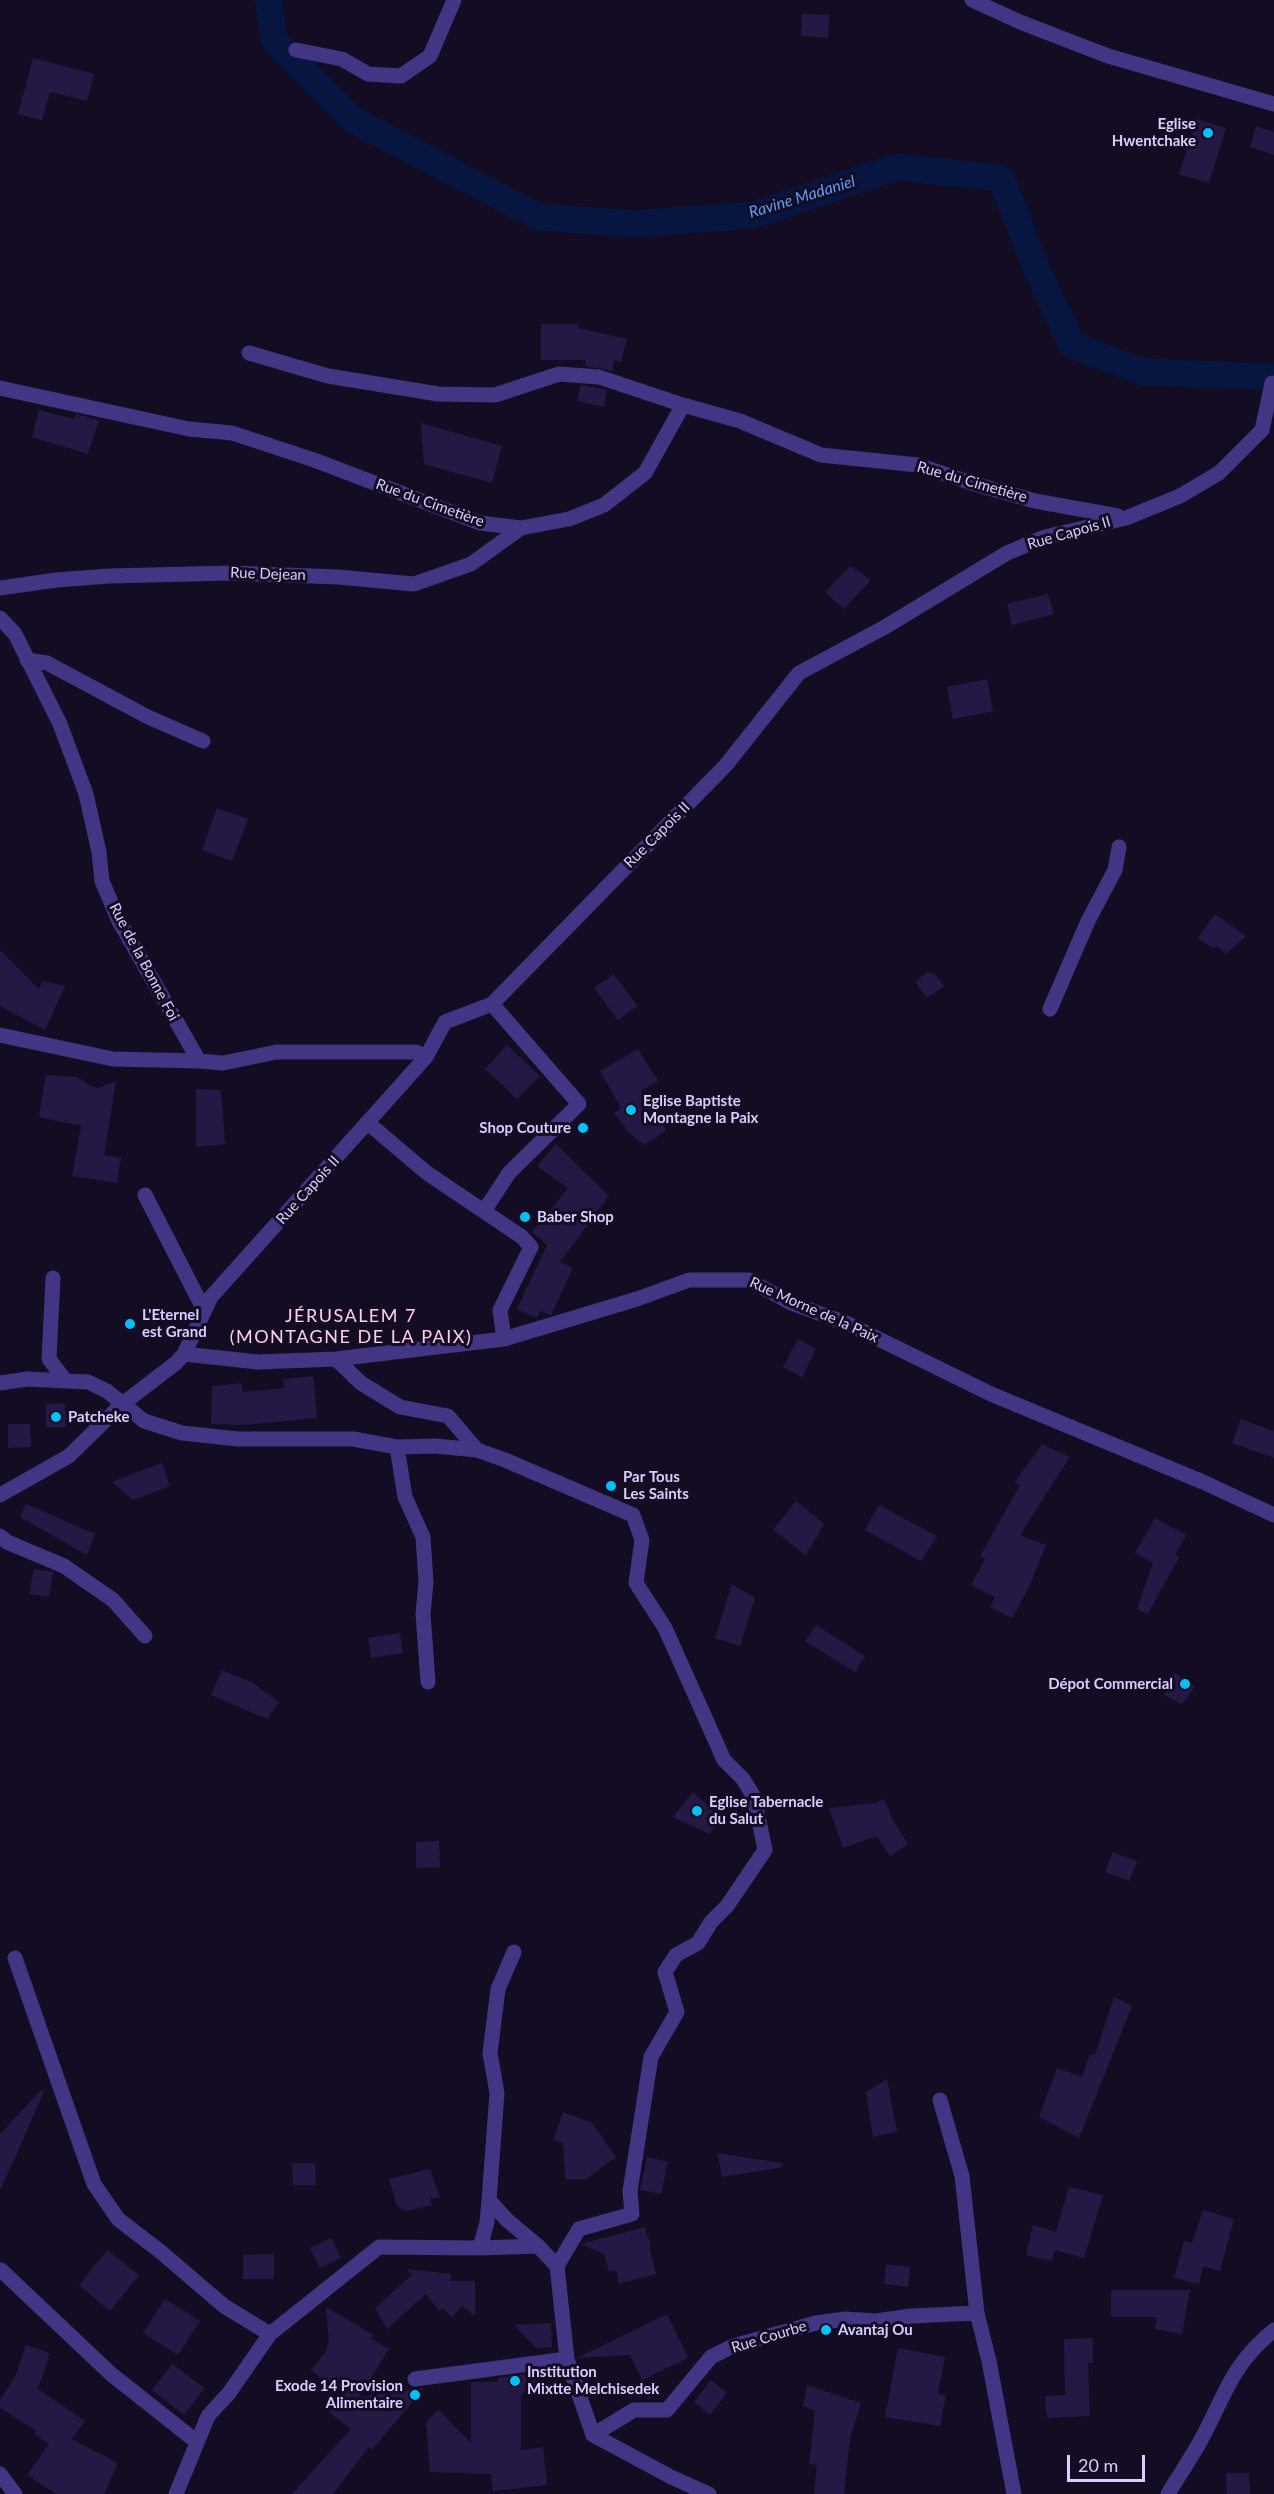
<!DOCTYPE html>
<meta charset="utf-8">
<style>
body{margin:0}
#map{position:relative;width:1274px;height:2494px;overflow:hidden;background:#130c22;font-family:Lato,sans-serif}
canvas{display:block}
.scale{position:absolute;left:1067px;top:2455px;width:78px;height:27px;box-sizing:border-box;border:3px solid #daceff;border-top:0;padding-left:8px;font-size:18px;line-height:21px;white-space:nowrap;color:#daceff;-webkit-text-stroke:4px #130c22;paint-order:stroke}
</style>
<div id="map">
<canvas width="1274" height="2494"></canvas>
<div class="scale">20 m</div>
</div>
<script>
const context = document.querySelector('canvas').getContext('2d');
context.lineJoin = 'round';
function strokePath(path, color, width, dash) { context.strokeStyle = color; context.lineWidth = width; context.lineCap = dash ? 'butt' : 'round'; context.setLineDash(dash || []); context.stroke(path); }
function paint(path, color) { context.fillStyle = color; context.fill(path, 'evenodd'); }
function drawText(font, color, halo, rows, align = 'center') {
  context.font = font + ' Lato,sans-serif'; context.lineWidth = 6; context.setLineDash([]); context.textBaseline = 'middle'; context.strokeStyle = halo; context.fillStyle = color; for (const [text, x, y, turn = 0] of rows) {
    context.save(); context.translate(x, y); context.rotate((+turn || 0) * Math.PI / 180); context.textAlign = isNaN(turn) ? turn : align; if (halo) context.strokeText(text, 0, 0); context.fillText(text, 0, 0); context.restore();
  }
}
strokePath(new Path2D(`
 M 268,0 L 274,41 L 353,120 L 539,217 L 635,224 L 753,215 L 897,167 L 1001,178 L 1037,270 L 1072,345 L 1143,372 L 1274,377`), '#071541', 27);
paint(new Path2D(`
 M 802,14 L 829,15 L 828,38 L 801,36 Z
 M 33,58 L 94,74 L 87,101 L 50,92 L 42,120 L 18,114 Z
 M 1197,119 L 1226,128 L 1209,183 L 1179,174 Z
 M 1256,126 L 1274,132 L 1274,155 L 1250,147 Z
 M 541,324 L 578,324 L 578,328 L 627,339 L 621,362 L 614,360 L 612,371 L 585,366 L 586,360 L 541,360 Z
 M 581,385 L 607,390 L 604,407 L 577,401 Z
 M 39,410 L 74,419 L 76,414 L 99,420 L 88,454 L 32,437 Z
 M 421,423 L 502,446 L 492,483 L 424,464 Z
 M 850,566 L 871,580 L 844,609 L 825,592 Z
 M 1048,594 L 1054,614 L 1012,625 L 1007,604 Z
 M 987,679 L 993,711 L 953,719 L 947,687 Z
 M 217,808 L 248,819 L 232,861 L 202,850 Z
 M 1215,914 L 1246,936 L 1226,954 L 1217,945 L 1214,949 L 1198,938 Z
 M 0,950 L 39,989 L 42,981 L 65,986 L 45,1030 L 0,1006 Z
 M 926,973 L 934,973 L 944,986 L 927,998 L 915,982 Z
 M 614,974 L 637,1006 L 618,1020 L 594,988 Z
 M 507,1045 L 540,1076 L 517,1099 L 485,1069 Z
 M 638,1049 L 658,1081 L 641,1091 L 667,1130 L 644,1145 L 628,1132 L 614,1113 L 621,1108 L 600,1071 Z
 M 46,1075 L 77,1077 L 91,1086 L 98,1088 L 116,1081 L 104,1155 L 121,1158 L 117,1183 L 72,1176 L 81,1126 L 39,1117 Z
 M 196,1089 L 221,1090 L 225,1144 L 196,1147 Z
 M 556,1144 L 609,1196 L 560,1262 L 573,1268 L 551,1315 L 540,1311 L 537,1318 L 517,1309 L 547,1245 L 532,1232 L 568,1188 L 537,1166 Z
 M 798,1339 L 816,1349 L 802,1377 L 783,1367 Z
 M 313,1376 L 317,1418 L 245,1425 L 211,1424 L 212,1386 L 242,1383 L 242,1392 L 285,1388 L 283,1379 Z
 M 65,1403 L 66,1427 L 46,1427 L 46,1404 Z
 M 1241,1419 L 1274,1431 L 1274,1458 L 1232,1443 Z
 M 8,1424 L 30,1424 L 31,1447 L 8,1448 Z
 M 1042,1444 L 1070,1457 L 1020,1535 L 1046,1545 L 1027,1591 L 1012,1618 L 990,1607 L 995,1597 L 971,1585 L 985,1559 L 980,1556 L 1020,1485 L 1015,1482 Z
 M 162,1463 L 170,1486 L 133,1500 L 112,1482 Z
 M 796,1501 L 824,1524 L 806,1555 L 773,1530 Z
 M 26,1504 L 95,1534 L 87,1555 L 20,1517 Z
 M 879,1505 L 937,1536 L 921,1561 L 865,1530 Z
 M 1155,1518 L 1186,1535 L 1175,1555 L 1179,1557 L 1148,1614 L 1137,1609 L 1153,1563 L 1135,1553 Z
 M 34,1569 L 53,1572 L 49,1597 L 29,1594 Z
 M 732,1584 L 755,1598 L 740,1646 L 715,1638 Z
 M 816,1625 L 865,1656 L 855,1672 L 805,1641 Z
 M 400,1633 L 403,1653 L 371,1658 L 368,1638 Z
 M 222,1670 L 253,1683 L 279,1702 L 267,1719 L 211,1695 Z
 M 1175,1673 L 1195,1687 L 1182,1704 L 1164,1695 Z
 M 693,1792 L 723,1819 L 709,1834 L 673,1817 Z
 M 884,1799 L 893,1820 L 908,1844 L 890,1856 L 877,1836 L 843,1848 L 829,1808 L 875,1803 Z
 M 439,1841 L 440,1867 L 416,1868 L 416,1842 Z
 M 1113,1852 L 1137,1861 L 1129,1881 L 1105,1872 Z
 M 1114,1997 L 1132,2006 L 1079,2138 L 1039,2117 L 1057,2068 L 1082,2077 L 1090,2054 L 1095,2055 Z
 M 887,2079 L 897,2132 L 873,2137 L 866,2092 Z
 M 41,2090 L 44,2092 L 0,2191 L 0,2134 Z
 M 563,2112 L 592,2123 L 616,2157 L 586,2179 L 565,2179 L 563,2143 L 553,2140 Z
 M 717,2153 L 782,2163 L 782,2167 L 722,2177 Z
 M 647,2157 L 668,2162 L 661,2194 L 640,2190 Z
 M 292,2163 L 315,2163 L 316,2185 L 293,2185 Z
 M 430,2169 L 440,2197 L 430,2199 L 432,2205 L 406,2211 L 397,2206 L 389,2179 Z
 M 1069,2187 L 1103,2195 L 1084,2258 L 1055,2250 L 1052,2261 L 1026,2255 L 1033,2225 L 1056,2232 Z
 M 1203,2210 L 1234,2219 L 1220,2271 L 1203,2266 L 1199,2284 L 1174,2278 L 1184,2241 L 1192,2243 Z
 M 645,2227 L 648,2239 L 650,2238 L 650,2249 L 656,2274 L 619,2284 L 616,2270 L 609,2272 L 604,2254 L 581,2244 Z
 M 331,2238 L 341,2258 L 320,2268 L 310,2248 Z
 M 107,2250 L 139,2275 L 110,2311 L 79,2285 Z
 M 274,2254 L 274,2279 L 243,2279 L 243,2255 Z
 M 886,2264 L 910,2267 L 908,2287 L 884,2284 Z
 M 407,2269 L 451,2274 L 451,2281 L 475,2281 L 475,2316 L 462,2306 L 452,2317 L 443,2309 L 439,2311 L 426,2294 L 387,2329 L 375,2308 L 412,2275 Z
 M 1111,2290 L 1190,2290 L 1182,2334 L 1155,2329 L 1157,2317 L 1111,2317 Z
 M 165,2299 L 200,2321 L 178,2355 L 143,2333 Z
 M 326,2307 L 374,2335 L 370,2338 L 389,2349 L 359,2397 L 424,2388 L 372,2450 L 369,2447 L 333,2494 L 292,2494 L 351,2429 L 329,2412 L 339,2399 L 347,2398 L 311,2370 L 328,2349 L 326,2348 L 329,2342 Z
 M 667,2314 L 688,2358 L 642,2380 L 630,2355 L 577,2358 Z
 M 551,2323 L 552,2347 L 536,2348 L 514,2325 Z
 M 1093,2338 L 1093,2363 L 1088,2363 L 1090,2416 L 1047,2418 L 1045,2396 L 1065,2395 L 1064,2339 Z
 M 26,2345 L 50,2353 L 38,2389 L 85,2421 L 72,2439 L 118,2463 L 104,2494 L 56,2494 L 27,2475 L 49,2444 L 34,2434 L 36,2431 L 0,2408 L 0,2400 L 15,2377 Z
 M 898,2348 L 945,2357 L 938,2394 L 946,2395 L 940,2426 L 885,2417 Z
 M 172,2364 L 205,2388 L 184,2415 L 152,2390 Z
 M 549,2371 L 521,2395 L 521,2450 L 543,2447 L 547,2485 L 493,2491 L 491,2474 L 430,2472 L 426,2422 L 439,2410 L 471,2443 L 471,2382 L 498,2382 L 498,2378 Z
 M 711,2380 L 727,2393 L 710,2415 L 694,2402 Z
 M 807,2385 L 861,2403 L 850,2438 L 844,2494 L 814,2494 L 817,2465 L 809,2464 L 815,2411 L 803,2406 Z
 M 1226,2473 L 1249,2473 L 1250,2494 L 1227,2494 Z`), '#261844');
strokePath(new Path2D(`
 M 972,0 L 1020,22 L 1108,56 L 1274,104
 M 296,50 L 342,59 L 368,74 L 401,76 L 430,56 L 454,0
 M 249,353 L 328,376 L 438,394 L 495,395 L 559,374 L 599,377 L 683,405
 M 0,388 L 189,429 L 232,433 L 314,460 L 480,523 L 521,528 L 569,519 L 604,505 L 645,473 L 683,405 L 740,421 L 821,455 L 918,465 L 971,483 L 1035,501 L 1118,516
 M 0,588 L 56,580 L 109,576 L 231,573 L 338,577 L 414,584 L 471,564 L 521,528
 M 0,618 L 15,634 L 60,724 L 86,794 L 99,852 L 102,881 L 119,921 L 199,1061 L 223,1063 L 277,1052 L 416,1052 L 426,1057
 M 27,660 L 47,663 L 148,717 L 203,741
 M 1050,1009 L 1088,921 L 1115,870 L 1119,847
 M 0,1035 L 113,1059 L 199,1061
 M 368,1123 L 427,1173 L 522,1237 L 531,1247 L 500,1310 L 504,1339
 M 145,1195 L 204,1310
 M 484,1211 L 509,1173 L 579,1104 L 492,1004
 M 53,1278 L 49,1359 L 65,1380
 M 184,1354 L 258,1362 L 336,1359 L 504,1339 L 637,1299 L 689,1280 L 749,1280 L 791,1303 L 846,1323 L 991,1394 L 1203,1482 L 1274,1515
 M 0,1383 L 27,1379 L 88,1382 L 107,1391 L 144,1421 L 182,1433 L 238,1439 L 353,1439 L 397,1447 L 435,1446 L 477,1450
 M 397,1447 L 405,1497 L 423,1537 L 426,1582 L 423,1614 L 428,1682
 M 0,1495 L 69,1456 L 121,1405 L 176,1363 L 184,1354 L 211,1297 L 426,1057 L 445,1022 L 492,1004 L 726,765 L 799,673 L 885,627 L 1007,553 L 1045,537 L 1126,518 L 1180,496 L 1219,473 L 1262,430 L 1272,383
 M 0,1536 L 7,1542 L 64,1566 L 113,1600 L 145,1636
 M 514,1952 L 498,1989 L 490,2053 L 497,2093 L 489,2200 L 507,2220 L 538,2246
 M 15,1958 L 94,2184 L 118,2219 L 161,2252 L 224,2306 L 270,2334
 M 940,2100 L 962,2176 L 977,2313 L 989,2361 L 1014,2494
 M 480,2248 L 487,2222 L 489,2200
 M 557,2266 L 567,2359 L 593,2435 L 671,2477 L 709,2494
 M 0,2272 L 1,2270 L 111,2374 L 197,2442
 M 415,2379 L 567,2359
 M 593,2435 L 634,2410 L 667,2410 L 711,2357 L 733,2346 L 816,2323 L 845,2319 L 876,2321 L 911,2316 L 977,2313
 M 0,2474 L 15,2494
 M 176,2494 L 208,2416 L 229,2393 L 270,2334 L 379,2247 L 480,2248 L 538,2246 L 557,2266 L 579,2229 L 632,2214 L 630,2191 L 651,2057 L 677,2012 L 665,1972 L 676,1955 L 698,1943 L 711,1922 L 727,1906 L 765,1850 L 754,1797 L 743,1779 L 724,1760 L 665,1628 L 636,1583 L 642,1540 L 633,1515 L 505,1460 L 477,1450 L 448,1416 L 400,1407 L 361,1383 L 336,1359
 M 1168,2494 C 1179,2475 1192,2457 1202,2438 C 1226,2393 1232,2364 1274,2330`), '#423584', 15);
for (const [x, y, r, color] of [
 [1208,133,6,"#00c0f9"],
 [631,1110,6,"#00c0f9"],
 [583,1128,6,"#00c0f9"],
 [525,1217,6,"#00c0f9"],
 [130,1324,6,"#00c0f9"],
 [56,1417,6,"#00c0f9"],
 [611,1486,6,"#00c0f9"],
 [1185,1684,6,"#00c0f9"],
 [697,1811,6,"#00c0f9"],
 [826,2330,6,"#00c0f9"],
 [515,2381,6,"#00c0f9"],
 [415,2395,6,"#00c0f9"]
]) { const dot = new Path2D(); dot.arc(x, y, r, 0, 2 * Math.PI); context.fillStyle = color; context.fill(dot); strokePath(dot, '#130c22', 2); }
drawText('bold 15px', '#daceff', '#130c22', [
 ["Eglise",1196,124,"right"],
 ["Hwentchake",1196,141,"right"],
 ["Eglise Baptiste",643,1101],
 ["Montagne la Paix",643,1118],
 ["Shop Couture",571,1128,"right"],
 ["Baber Shop",537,1217],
 ["L'Eternel",142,1315],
 ["est Grand",142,1332],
 ["Patcheke",68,1417],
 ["Par Tous",623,1477],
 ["Les Saints",623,1494],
 ["Dépot Commercial",1173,1684,"right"],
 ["Eglise Tabernacle",709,1802],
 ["du Salut",709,1819],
 ["Avantaj Ou",838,2330],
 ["Institution",527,2372],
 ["Mixtte Melchisedek",527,2389],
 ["Exode 14 Provision",403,2386,"right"],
 ["Alimentaire",403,2403,"right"]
], 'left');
drawText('15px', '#daceff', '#130c22', [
 ["Rue du Cimetière",972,482,16],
 ["Rue du Cimetière",430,503,20],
 ["Rue Capois II",1069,533,-16],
 ["Rue Dejean",268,574,2],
 ["Rue Capois II",657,835,-45],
 ["Rue de la Bonne Foi",144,962,62],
 ["Rue Capois II",308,1190,-48],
 ["Rue Morne de la Paix",814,1310,24],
 ["Rue Courbe",769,2337,-17]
]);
drawText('italic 16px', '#5c9eff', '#130c22', [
 ["Ravine Madaniel",802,197,-17]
]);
context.letterSpacing = '1.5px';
drawText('18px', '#ffd0e8', '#130c22', [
 ["JÉRUSALEM 7",351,1316],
 ["(MONTAGNE DE LA PAIX)",351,1337]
]);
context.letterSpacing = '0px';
</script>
